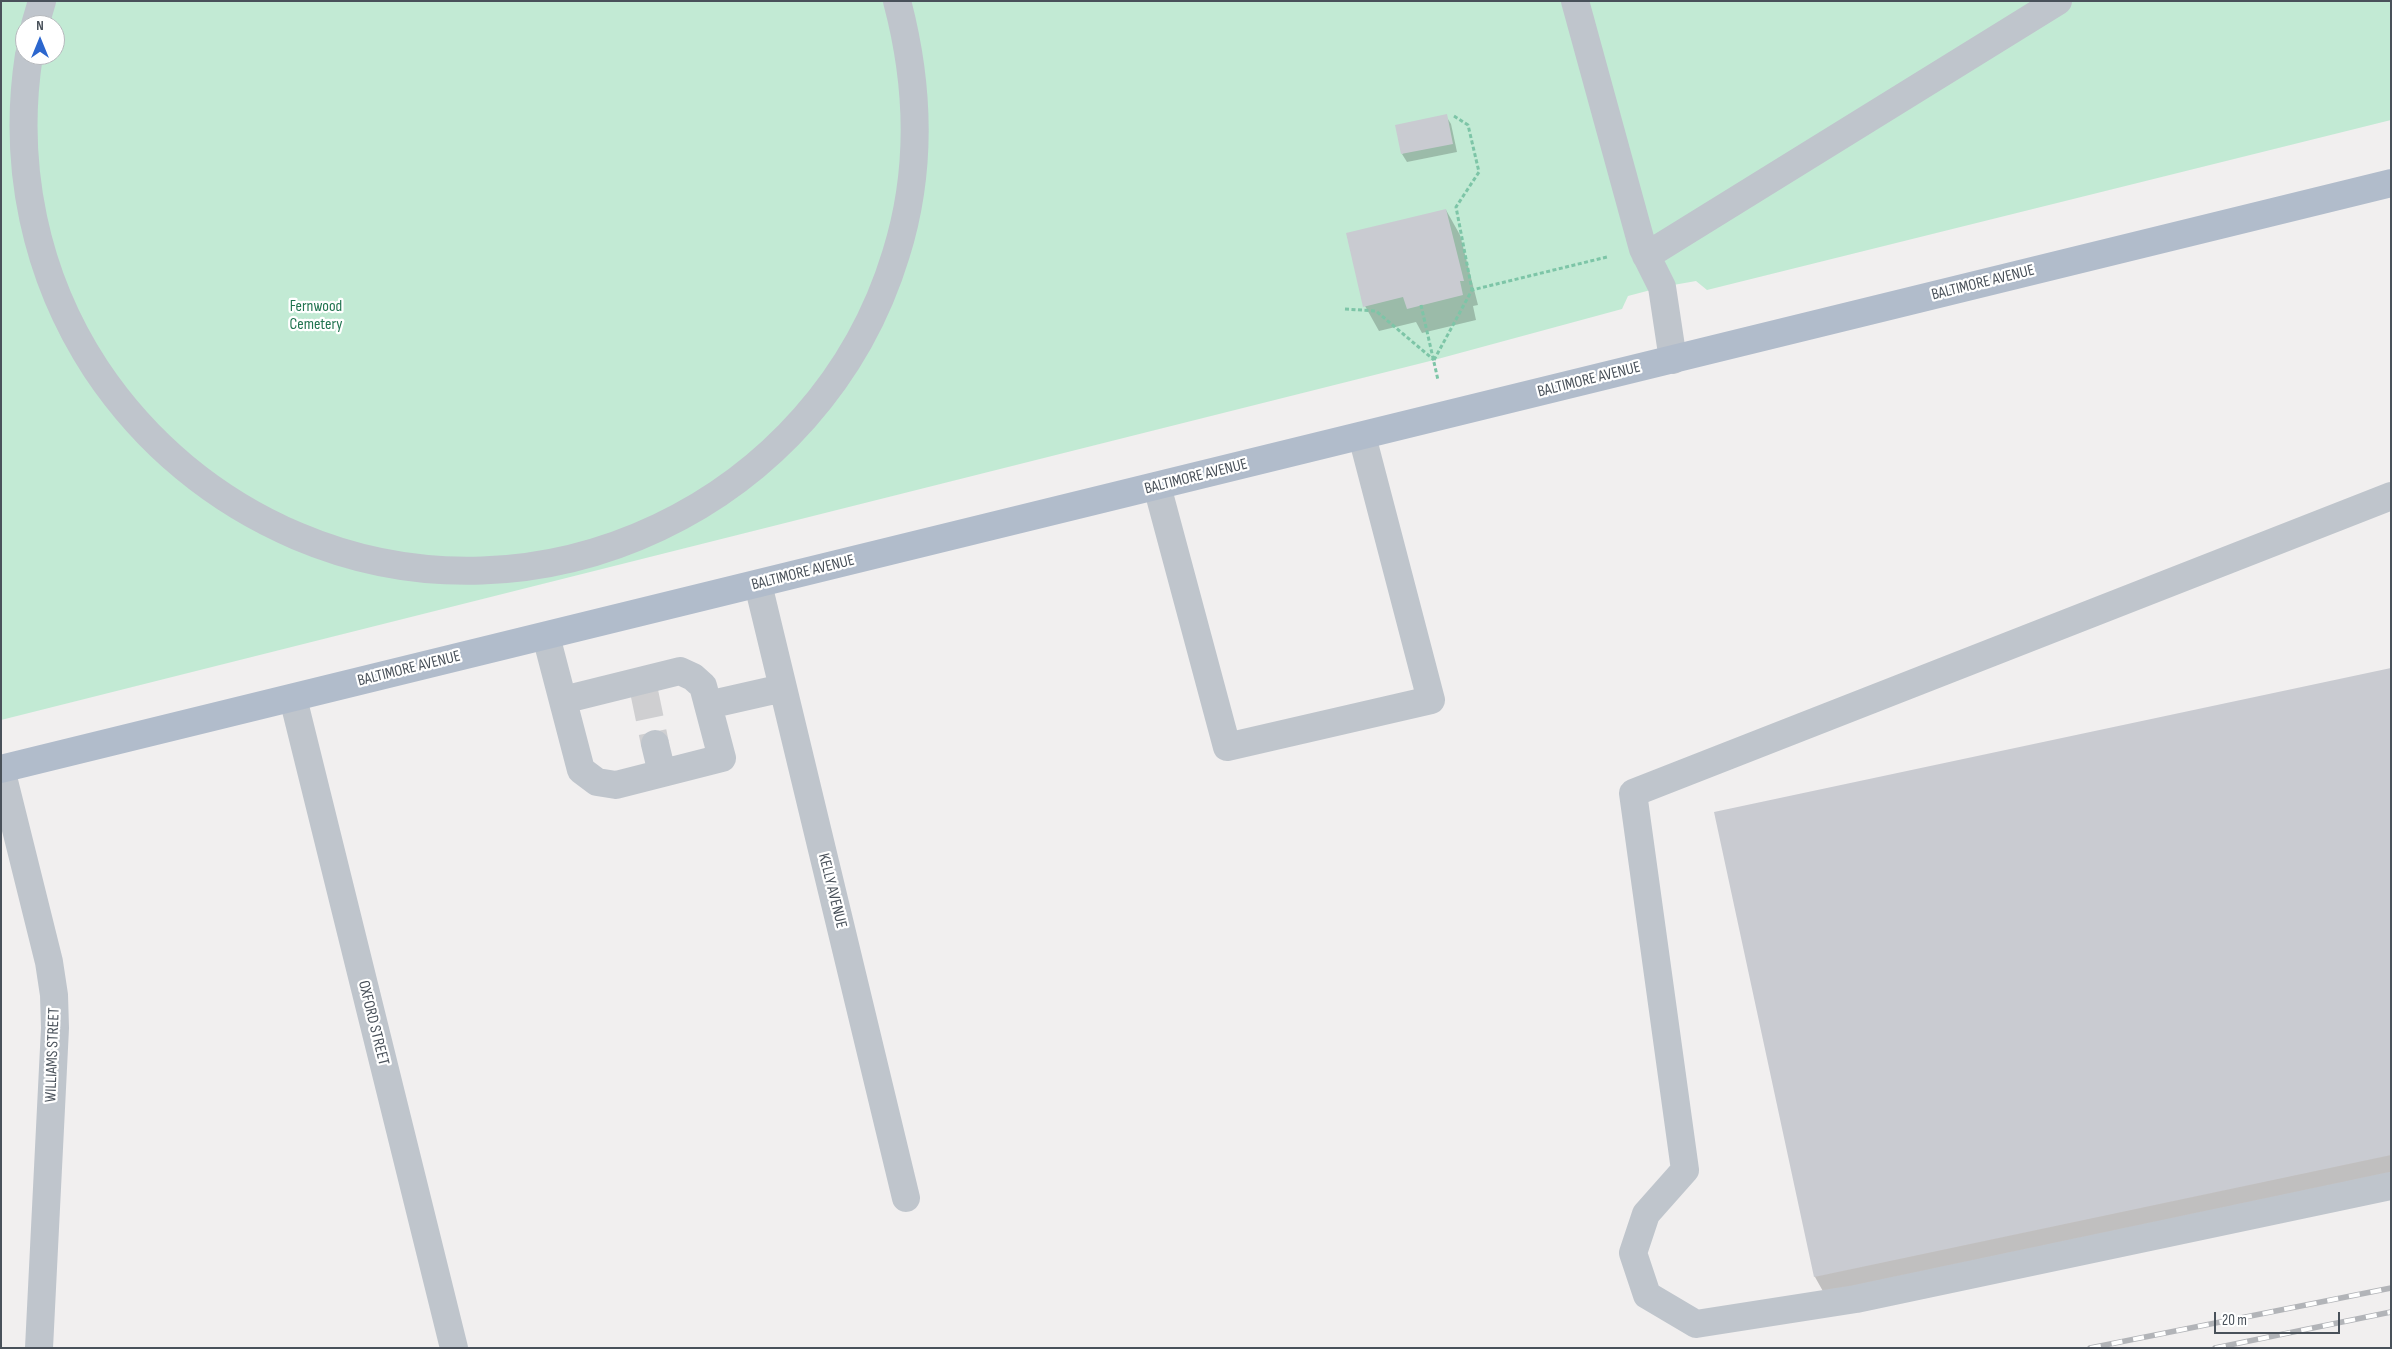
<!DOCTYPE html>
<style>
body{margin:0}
#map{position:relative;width:2392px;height:1349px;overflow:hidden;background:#f1efef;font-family:"Sofia Sans Condensed",sans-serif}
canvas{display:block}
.frame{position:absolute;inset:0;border:2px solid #49515a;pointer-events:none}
.north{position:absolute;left:15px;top:15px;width:50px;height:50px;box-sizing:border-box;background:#fff;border:1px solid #b6b9bd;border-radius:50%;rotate:0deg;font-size:14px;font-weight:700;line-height:20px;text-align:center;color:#49515a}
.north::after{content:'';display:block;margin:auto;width:18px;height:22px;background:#2c67ce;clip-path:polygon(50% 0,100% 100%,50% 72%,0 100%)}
.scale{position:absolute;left:2214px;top:1312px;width:126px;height:22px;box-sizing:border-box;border:2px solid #49515a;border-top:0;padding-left:6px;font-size:15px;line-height:18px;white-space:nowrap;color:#49515a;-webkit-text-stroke:4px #fff;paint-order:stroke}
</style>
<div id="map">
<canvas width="2392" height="1349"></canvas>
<div class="frame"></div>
<div class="north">N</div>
<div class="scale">20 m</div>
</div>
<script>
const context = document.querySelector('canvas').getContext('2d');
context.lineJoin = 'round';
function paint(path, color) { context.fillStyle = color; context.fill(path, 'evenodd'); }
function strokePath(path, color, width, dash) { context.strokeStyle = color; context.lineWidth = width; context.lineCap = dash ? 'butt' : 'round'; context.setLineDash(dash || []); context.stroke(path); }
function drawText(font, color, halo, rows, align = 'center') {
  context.font = font + ' "Sofia Sans Condensed",sans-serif'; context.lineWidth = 4.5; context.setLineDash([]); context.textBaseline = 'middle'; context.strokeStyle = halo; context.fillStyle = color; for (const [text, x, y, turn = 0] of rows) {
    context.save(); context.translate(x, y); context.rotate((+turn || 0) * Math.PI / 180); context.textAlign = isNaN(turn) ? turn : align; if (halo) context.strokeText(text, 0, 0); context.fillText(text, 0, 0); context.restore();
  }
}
paint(new Path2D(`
 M 1,1 L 2391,1 L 2391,120 L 1707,290 L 1696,281 L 1662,287 L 1628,296 L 1622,309 L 1434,360 L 1,720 ZM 25,25 L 55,25 L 55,55 L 25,55 Z`), '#c2ead4');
paint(new Path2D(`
 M 1446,116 L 1451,124 L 1457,152 L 1407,162 L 1402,154 Z
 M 1446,210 L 1460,235 L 1478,305 L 1473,306 L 1476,320 L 1422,333 L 1416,322 L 1379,331 L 1365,306 Z
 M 2391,670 L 2391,1183 L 1829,1302 L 1815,1277 L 1715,813 Z`), '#0003');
paint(new Path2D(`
 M 1447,114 L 1453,144 L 1401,154 L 1395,125 Z
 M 1446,209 L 1464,281 L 1460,281 L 1463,295 L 1407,309 L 1403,297 L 1363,307 L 1346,233 Z
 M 2391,668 L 2391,1155 L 1814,1277 L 1714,812 Z`), '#c9cbd1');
strokePath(new Path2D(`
 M 644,691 L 655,744`), '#cfcfd1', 28, [28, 14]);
strokePath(new Path2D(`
 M 1454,116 L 1468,125 L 1479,172 L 1456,207 L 1472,290
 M 1421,305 L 1438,380
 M 1345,309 L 1376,311 L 1434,360
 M 1434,360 L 1472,290 L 1607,257`), '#7dc5a7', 3, [4, 2.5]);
strokePath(new Path2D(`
 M 1575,1 L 1643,249 L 1662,287 L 1673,360
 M 35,25 L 42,1
 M 29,55 C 12,165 35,276 96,369 C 146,444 215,501 297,536 C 539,639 820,504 896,254 C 922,171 919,84 897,1
 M 1646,256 L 2058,1
 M 1157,486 L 1227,747 L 1431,700 L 1362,436
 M 2391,496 L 1633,793 L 1685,1170 L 1646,1214 L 1633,1253 L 1647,1295 L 1696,1324 L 1856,1299 L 2391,1186
 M 758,584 L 906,1198
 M 546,636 L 581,770 L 597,782 L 616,785 L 722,758 L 703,686 L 693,677 L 680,671 L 563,700
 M 293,698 L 454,1348
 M 708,705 L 783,688
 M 655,744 L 662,773
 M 1,769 L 49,962 L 54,995 L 55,1028 L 39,1348`), '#bfc5cc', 28);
strokePath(new Path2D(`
 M 1,769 L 2391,183`), '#b1bccb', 28);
const rail = new Path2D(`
 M 2090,1348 L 2391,1288
 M 2215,1348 L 2391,1312`);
strokePath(rail, '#b2b4b8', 5.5);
strokePath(rail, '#fff', 4, [11]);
drawText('16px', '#49515a', '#fff', [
 ["BALTIMORE AVENUE",1983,283,-14],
 ["BALTIMORE AVENUE",1589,380,-14],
 ["BALTIMORE AVENUE",1196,477,-14],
 ["BALTIMORE AVENUE",803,573,-14],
 ["BALTIMORE AVENUE",409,669,-14],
 ["KELLY AVENUE",832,891,76],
 ["OXFORD STREET",373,1023,76],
 ["WILLIAMS STREET",53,1055,-88]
]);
drawText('16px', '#217450', '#fff', [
 ["Fernwood",316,307],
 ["Cemetery",316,325]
]);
</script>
